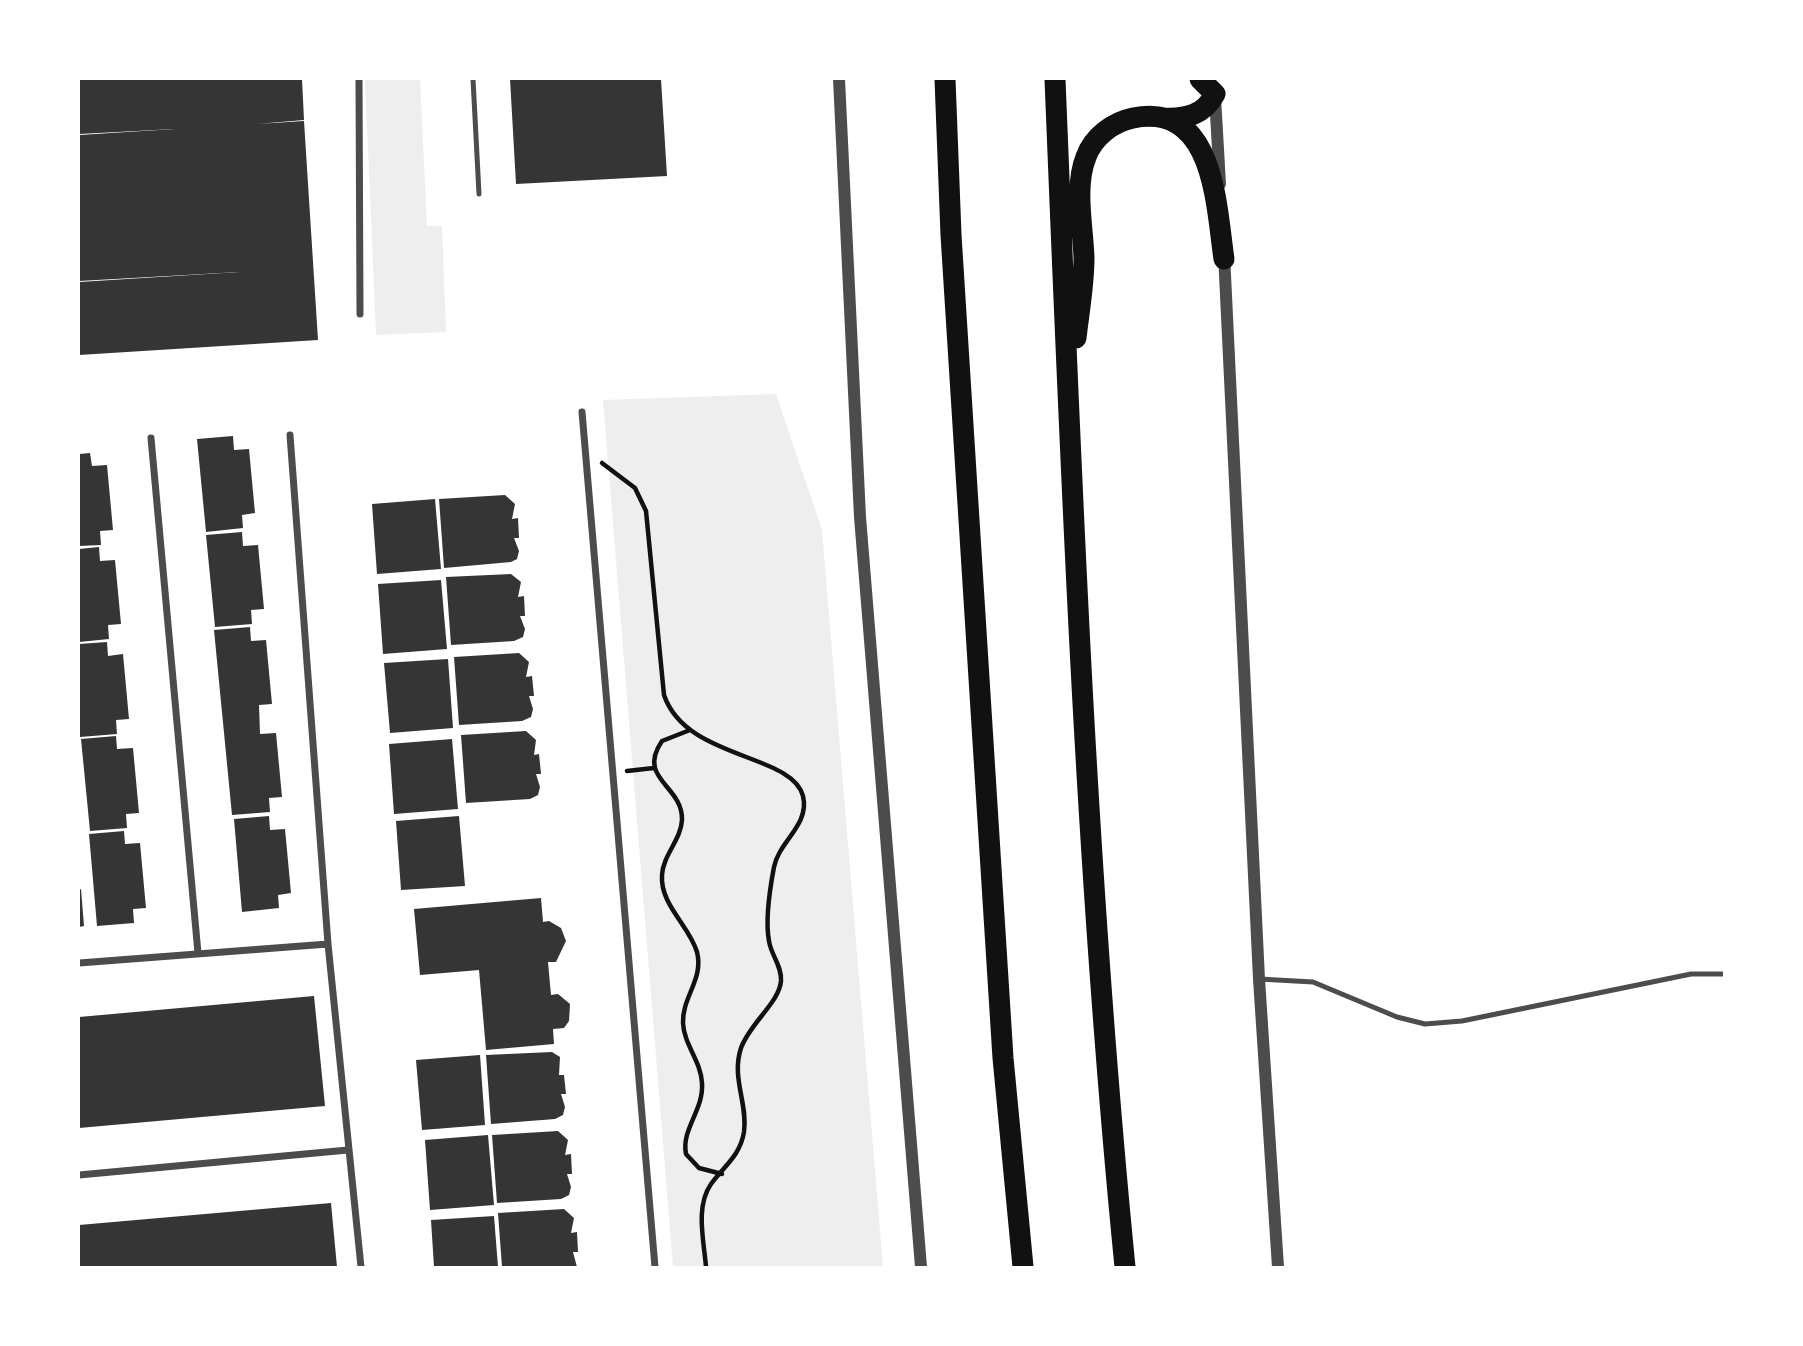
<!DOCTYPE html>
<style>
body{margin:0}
#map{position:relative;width:1803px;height:1346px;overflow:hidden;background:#fff;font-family:"Roboto Serif",serif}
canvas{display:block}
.frame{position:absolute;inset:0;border:80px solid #fff;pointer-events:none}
</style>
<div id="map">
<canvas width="1803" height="1346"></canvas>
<div class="frame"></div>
</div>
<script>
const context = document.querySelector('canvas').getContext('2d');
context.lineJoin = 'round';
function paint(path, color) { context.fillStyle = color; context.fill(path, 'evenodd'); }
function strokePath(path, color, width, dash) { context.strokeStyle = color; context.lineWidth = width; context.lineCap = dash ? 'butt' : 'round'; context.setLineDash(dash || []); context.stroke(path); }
paint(new Path2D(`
 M 365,79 L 420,79 L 427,226 L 442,226 L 446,332 L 376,335 Z
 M 776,394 L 822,530 L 883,1267 L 673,1267 L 603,400 Z`), '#eee');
paint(new Path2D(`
 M 79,79 L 302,79 L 304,120 L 257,124 L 304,121 L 318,340 L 79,355 L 79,282 L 239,272 L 79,281 L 79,135 L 175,129 L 79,134 Z
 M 510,79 L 661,79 L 667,176 L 516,184 Z
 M 233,436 L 234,450 L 249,449 L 255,513 L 242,515 L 243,528 L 206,532 L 197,439 Z
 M 90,453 L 92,466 L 107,465 L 113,530 L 100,531 L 101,545 L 79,546 L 79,454 Z
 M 505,495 L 515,504 L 512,519 L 518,518 L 519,538 L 514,538 L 519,551 L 517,559 L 511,562 L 444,568 L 439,499 Z
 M 435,499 L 441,569 L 377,574 L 372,504 Z
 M 242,532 L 243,546 L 258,545 L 264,609 L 251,610 L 252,624 L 215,627 L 206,535 Z
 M 99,547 L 100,561 L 115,560 L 121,624 L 108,625 L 109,639 L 79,642 L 79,549 Z
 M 511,574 L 521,582 L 518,597 L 524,596 L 525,616 L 520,616 L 525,629 L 523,637 L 514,641 L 451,645 L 446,577 Z
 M 441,580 L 447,649 L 383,654 L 378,584 Z
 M 250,627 L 251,641 L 266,640 L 272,704 L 259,705 L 260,734 L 276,733 L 282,797 L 269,798 L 270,812 L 232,815 L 214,630 Z
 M 107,642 L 108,656 L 123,654 L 129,719 L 116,720 L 117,734 L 80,737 L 79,644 Z
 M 519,653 L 529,662 L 526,677 L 532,676 L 534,696 L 529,696 L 533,709 L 531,717 L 522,721 L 459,725 L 454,657 Z
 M 448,659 L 453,728 L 390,733 L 384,663 Z
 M 526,731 L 536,740 L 534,755 L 539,754 L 541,774 L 536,774 L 540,787 L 538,795 L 530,799 L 466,803 L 461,735 Z
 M 116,736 L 117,749 L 133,748 L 139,813 L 126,814 L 127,828 L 90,831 L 81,739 Z
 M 452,739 L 458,809 L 394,814 L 389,744 Z
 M 269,816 L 270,830 L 285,829 L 291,893 L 278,895 L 279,908 L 242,912 L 234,819 Z
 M 459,816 L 465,886 L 401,890 L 396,821 Z
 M 124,831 L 125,844 L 140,843 L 146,908 L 133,909 L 134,923 L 97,926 L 89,834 Z
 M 81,889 L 84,926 L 79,927 L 79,890 Z
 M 541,898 L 543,922 L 549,921 L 561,928 L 566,941 L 556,962 L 548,962 L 551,995 L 558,994 L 570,1004 L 569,1021 L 564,1028 L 553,1029 L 554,1044 L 486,1050 L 479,970 L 420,975 L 414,909 Z
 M 314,996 L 325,1106 L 79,1128 L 79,1017 Z
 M 552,1052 L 560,1057 L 559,1075 L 564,1075 L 566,1094 L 561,1094 L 565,1107 L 563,1115 L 555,1119 L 491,1124 L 486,1055 Z
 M 480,1055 L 485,1125 L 422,1130 L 416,1060 Z
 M 558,1131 L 568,1140 L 565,1155 L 571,1154 L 572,1174 L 567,1174 L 571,1187 L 569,1195 L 561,1199 L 497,1203 L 492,1135 Z
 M 488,1135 L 494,1205 L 430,1210 L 425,1140 Z
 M 331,1203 L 337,1267 L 79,1267 L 79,1225 Z
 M 564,1209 L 574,1218 L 571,1233 L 577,1232 L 578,1252 L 573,1252 L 577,1267 L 502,1267 L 498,1213 Z
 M 494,1216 L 498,1267 L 434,1267 L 431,1220 Z`), '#353535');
strokePath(new Path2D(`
 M 602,463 L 635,488 L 646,511 L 664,695 C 686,760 792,753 803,796 C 810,825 779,841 774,867 C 770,888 765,920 769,941 C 771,955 782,966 781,981 C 779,1003 750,1023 741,1048 C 731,1078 748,1103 744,1132 C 740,1156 724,1166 711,1184 C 695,1207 704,1241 706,1267
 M 690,730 L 662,741 C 636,779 683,785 682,820 C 681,840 663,855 662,875 C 660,905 689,925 697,952 C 704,979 682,997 683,1023 C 684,1045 701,1061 702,1083 C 704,1110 681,1129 686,1154 L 699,1168 L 722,1174
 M 627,771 L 654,768`), '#111', 4.5);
strokePath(new Path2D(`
 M 473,79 L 479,194
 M 1259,979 L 1313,982 L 1397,1017 L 1425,1024 L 1462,1021 L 1691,974 L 1724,974`), '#4c4c4c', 5);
strokePath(new Path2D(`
 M 359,79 L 360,314
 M 582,412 L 655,1267
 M 290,435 L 328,944 L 361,1267
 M 151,438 L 198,953
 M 79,963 L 328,944
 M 79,1175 L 348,1150`), '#4c4c4c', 7);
strokePath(new Path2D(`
 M 839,79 L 860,517 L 921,1267
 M 1215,97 L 1220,184
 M 1224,254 L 1259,979 L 1278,1267`), '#4c4c4c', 12);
strokePath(new Path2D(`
 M 945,79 L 951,235 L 1003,1058 L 1023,1267
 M 1055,79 C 1071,475 1086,873 1125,1267
 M 1164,118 C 1186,119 1204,115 1215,94 L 1200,79
 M 1076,338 C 1079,312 1084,284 1084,258 C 1083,226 1074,187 1086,157 C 1093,137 1113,122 1133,118 C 1215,102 1216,206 1224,259`), '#111', 21);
</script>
